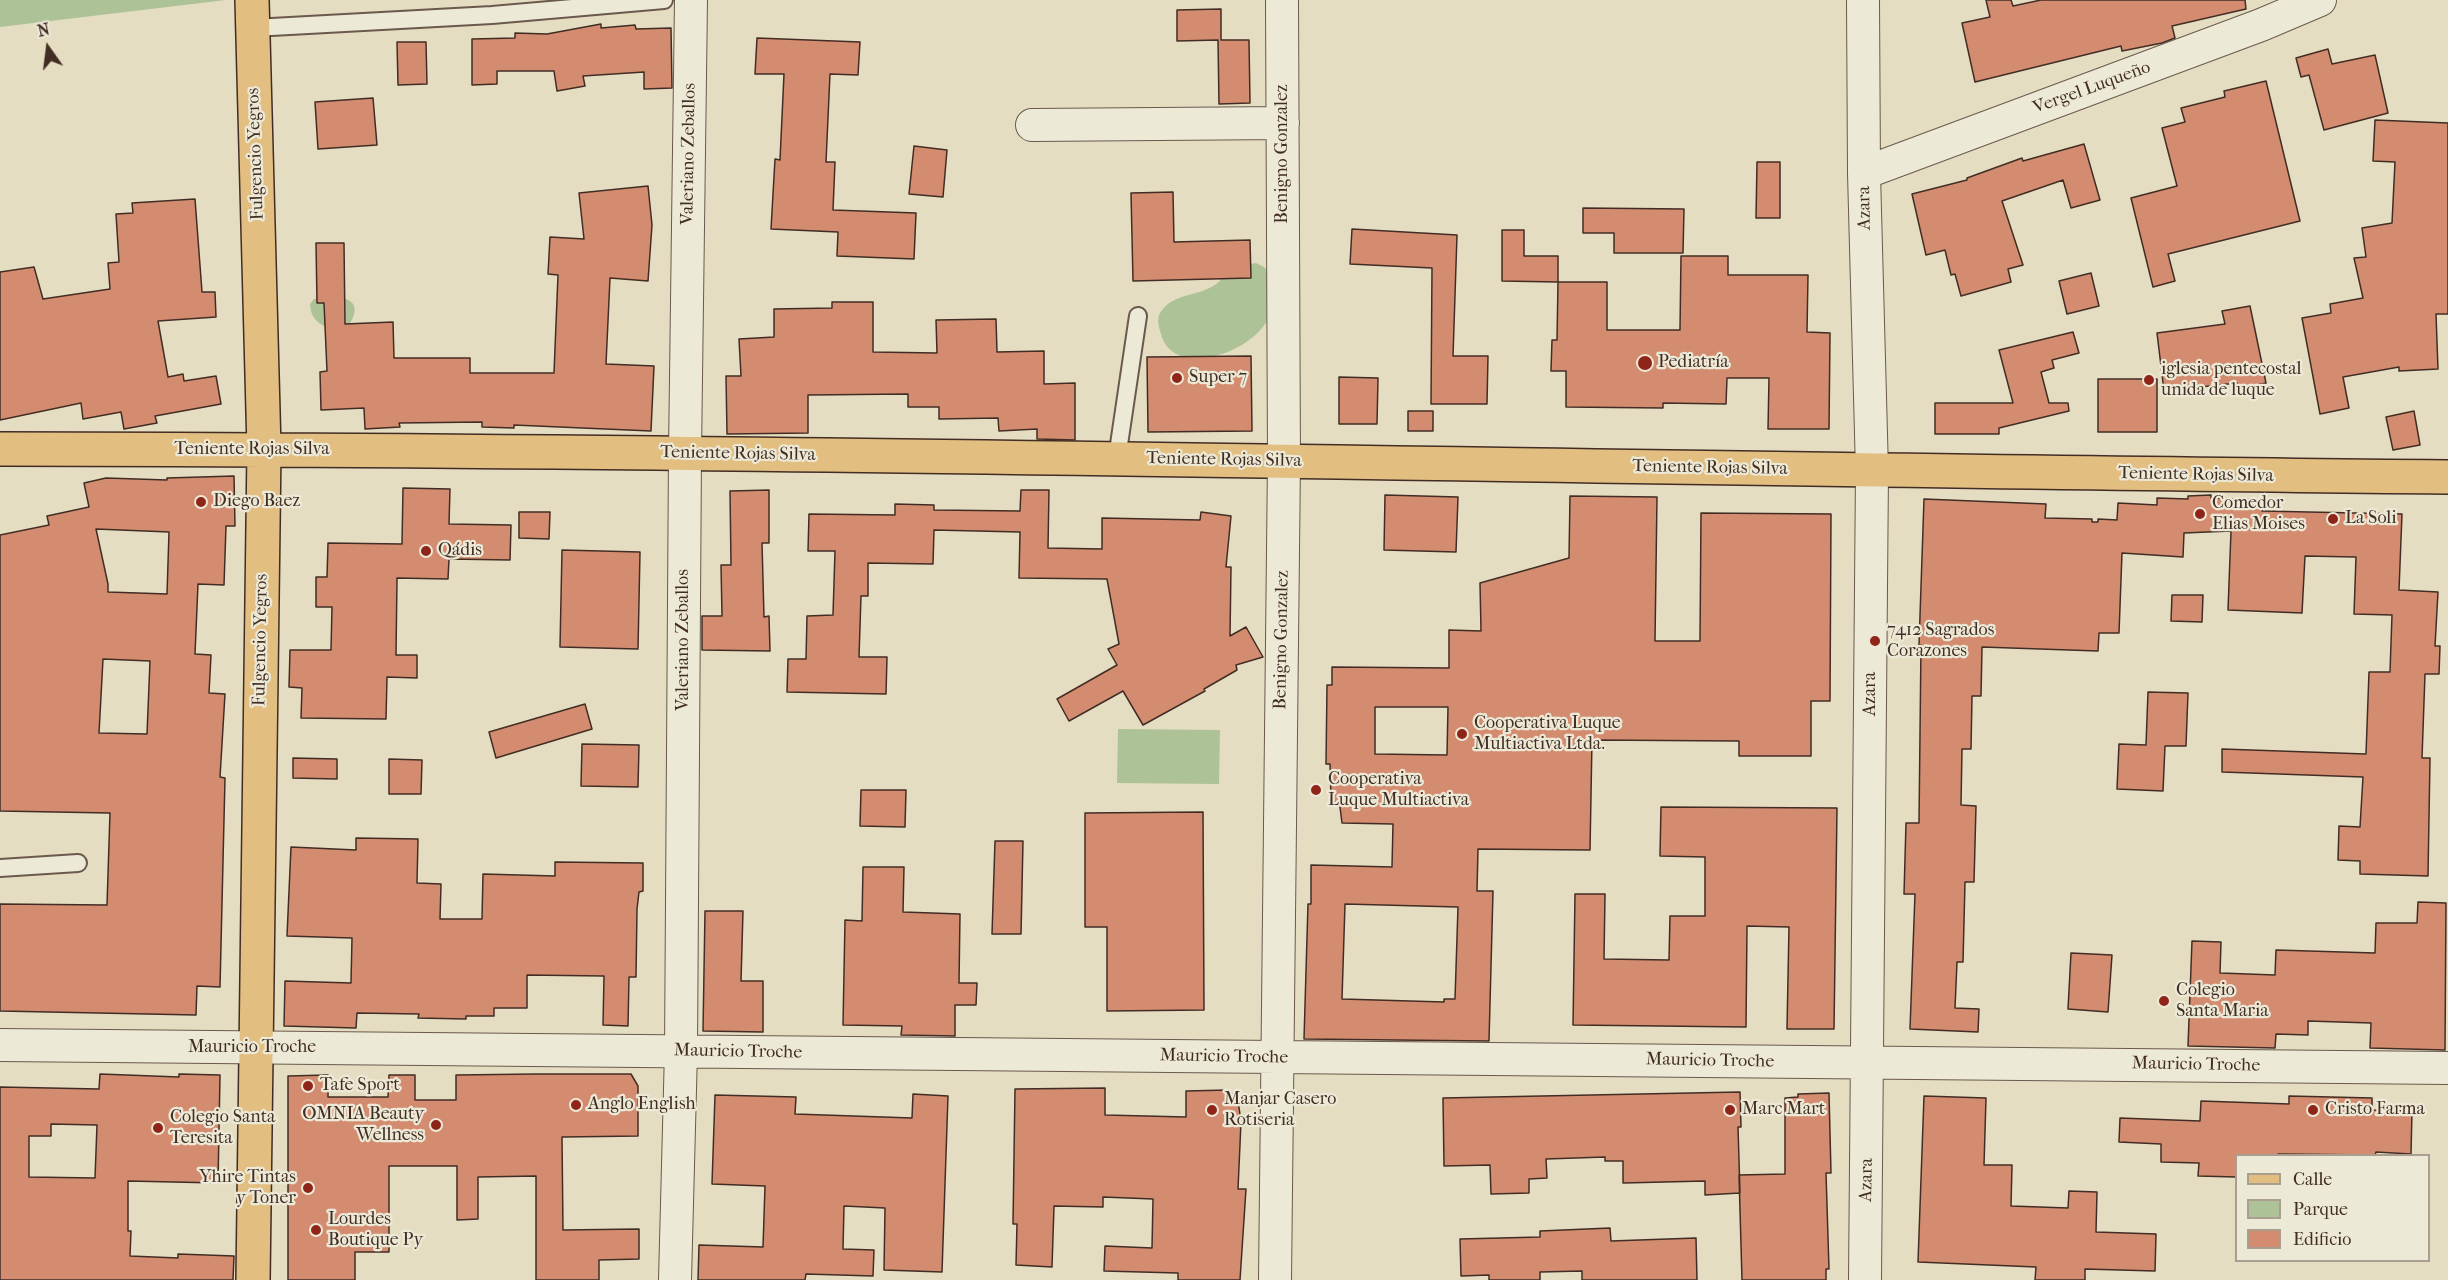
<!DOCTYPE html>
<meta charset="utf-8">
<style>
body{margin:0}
#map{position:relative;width:2448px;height:1280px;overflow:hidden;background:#e4ddc2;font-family:"IM FELL French Canon",serif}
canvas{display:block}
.legend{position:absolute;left:2235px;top:1154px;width:195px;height:108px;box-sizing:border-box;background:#ede9d7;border:2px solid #a99e8f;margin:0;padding:8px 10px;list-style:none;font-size:18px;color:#422d24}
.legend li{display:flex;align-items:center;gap:12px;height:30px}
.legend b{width:30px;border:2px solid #a99e8f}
.north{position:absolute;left:18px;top:18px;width:60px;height:60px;-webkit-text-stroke:4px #ede9d7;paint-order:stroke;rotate:346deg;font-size:16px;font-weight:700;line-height:24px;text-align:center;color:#422d24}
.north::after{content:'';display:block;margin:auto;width:21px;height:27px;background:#422d24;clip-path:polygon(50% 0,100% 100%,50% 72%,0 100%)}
</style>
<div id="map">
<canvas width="2448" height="1280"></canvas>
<ul class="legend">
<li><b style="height:8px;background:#e2be81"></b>Calle</li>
<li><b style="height:16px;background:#aec298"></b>Parque</li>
<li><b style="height:16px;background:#d48c70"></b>Edificio</li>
</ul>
<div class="north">N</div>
</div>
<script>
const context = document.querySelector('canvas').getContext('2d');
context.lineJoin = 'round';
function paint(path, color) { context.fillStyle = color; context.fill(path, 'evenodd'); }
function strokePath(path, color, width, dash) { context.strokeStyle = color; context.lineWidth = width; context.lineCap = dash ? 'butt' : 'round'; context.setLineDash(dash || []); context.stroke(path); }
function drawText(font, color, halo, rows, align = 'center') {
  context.font = font + ' "IM FELL French Canon",serif'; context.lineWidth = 4.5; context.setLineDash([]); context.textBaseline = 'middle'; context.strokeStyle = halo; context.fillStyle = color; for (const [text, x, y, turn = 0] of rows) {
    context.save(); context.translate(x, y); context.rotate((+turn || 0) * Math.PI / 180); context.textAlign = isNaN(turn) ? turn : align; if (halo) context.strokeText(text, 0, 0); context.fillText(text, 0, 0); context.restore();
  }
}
paint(new Path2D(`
 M 0,0 L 226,0 L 0,27 Z
 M 1256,263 L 1264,267 L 1272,277 C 1271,288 1273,303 1270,314 C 1258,352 1173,381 1161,334 C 1159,328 1157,321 1159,315 C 1170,293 1197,297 1215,285 C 1221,281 1225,274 1230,268 Z
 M 327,296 C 347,297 364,301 349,325 L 331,330 C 318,323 311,319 310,304 L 314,299 Z
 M 1118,729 L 1220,730 L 1219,784 L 1117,783 Z`), '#aec298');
const building = new Path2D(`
 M 1986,0 L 2011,0 L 2013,6 L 2041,0 L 2245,0 L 2246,9 L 2172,26 L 2175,38 L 2162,43 L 2122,51 L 2121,46 L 1975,82 L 1962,23 L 1990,17 Z
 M 1221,9 L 1221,40 L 1249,40 L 1250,103 L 1219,104 L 1218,40 L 1177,41 L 1177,10 Z
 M 601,24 L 601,28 L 635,25 L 636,29 L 671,28 L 672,88 L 644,89 L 644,72 L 583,76 L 585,86 L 557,91 L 554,71 L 497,71 L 497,84 L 472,85 L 472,39 L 515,38 L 515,33 L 547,34 Z
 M 757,38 L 860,42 L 858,75 L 830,74 L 826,162 L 835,162 L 833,210 L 916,213 L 914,259 L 837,256 L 838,232 L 771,229 L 775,159 L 780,160 L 784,74 L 755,74 Z
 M 397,42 L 426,42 L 427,84 L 398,85 Z
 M 2328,49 L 2332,64 L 2375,55 L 2388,113 L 2324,130 L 2309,75 L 2301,77 L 2296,58 Z
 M 2266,81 L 2300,221 L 2168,254 L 2175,281 L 2153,287 L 2131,198 L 2177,186 L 2162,128 L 2185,122 L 2181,108 L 2225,97 L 2224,91 Z
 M 373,98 L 377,145 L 318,149 L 315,102 Z
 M 2375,120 L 2448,123 L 2448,314 L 2436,314 L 2438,369 L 2399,371 L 2399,367 L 2343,377 L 2349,408 L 2320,414 L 2302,318 L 2331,313 L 2330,304 L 2363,298 L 2354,258 L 2366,257 L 2362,228 L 2392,223 L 2395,162 L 2373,161 Z
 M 2084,144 L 2100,200 L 2071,208 L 2063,180 L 2002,201 L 2023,265 L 2008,269 L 2011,282 L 1961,296 L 1955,274 L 1951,275 L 1945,250 L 1926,255 L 1912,194 L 1967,180 L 1967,178 L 2022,158 L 2023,161 Z
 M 914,146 L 947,150 L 943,197 L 909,194 Z
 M 1757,162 L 1780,162 L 1780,218 L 1756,218 Z
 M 648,186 L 652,225 L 648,281 L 610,278 L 606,364 L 654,366 L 651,431 L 514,425 L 514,428 L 482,427 L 482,422 L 399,423 L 400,427 L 365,429 L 364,408 L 321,410 L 320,372 L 327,371 L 324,303 L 317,303 L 316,243 L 344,243 L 345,324 L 393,322 L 394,358 L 470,358 L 470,373 L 554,373 L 558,275 L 548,274 L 550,237 L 584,239 L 579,193 Z
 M 1173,192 L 1174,242 L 1250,240 L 1251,278 L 1133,281 L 1131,193 Z
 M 195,199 L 202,292 L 215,292 L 216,317 L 158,321 L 168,377 L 183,374 L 184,381 L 216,376 L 221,404 L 155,416 L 157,423 L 124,429 L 121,412 L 83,419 L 81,403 L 0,420 L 0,272 L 34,267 L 43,299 L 110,289 L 108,263 L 119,262 L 116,214 L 133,213 L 132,203 Z
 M 1583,208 L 1684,209 L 1683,253 L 1614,253 L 1614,233 L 1583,233 Z
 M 1352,229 L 1457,235 L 1453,356 L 1488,356 L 1487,404 L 1431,404 L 1432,268 L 1350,264 Z
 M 1502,230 L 1524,230 L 1524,256 L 1558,256 L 1558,282 L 1502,281 Z
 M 1681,256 L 1728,256 L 1728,275 L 1808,275 L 1807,332 L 1830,333 L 1829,429 L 1768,429 L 1769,378 L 1727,378 L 1726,404 L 1663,403 L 1663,408 L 1566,407 L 1566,371 L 1551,371 L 1552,340 L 1557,340 L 1558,282 L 1607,282 L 1607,330 L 1680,330 Z
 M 2091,273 L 2099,306 L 2067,314 L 2059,281 Z
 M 832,302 L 873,302 L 873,352 L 937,353 L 936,320 L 996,319 L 997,352 L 1044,351 L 1044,384 L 1075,383 L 1075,440 L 1037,439 L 1037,429 L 999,431 L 998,418 L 939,419 L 939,407 L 908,407 L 908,394 L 808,395 L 808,433 L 727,434 L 726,376 L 741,376 L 739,339 L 774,337 L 774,309 L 832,308 Z
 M 2250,306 L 2266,383 L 2238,389 L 2237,383 L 2164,391 L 2157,333 L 2225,324 L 2222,311 Z
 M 2073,332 L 2079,353 L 2052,360 L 2054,368 L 2041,372 L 2049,403 L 2068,403 L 2069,411 L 1999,428 L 1999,434 L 1935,434 L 1935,403 L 2013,403 L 1999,350 Z
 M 1251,356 L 1252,431 L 1148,432 L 1147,357 Z
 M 1339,377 L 1378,378 L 1377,424 L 1339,424 Z
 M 2098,379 L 2157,379 L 2157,432 L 2098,432 Z
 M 1408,411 L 1433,411 L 1433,431 L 1408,431 Z
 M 2414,411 L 2420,445 L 2393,450 L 2386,417 Z
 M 234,476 L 235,526 L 226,526 L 224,585 L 198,584 L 195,654 L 211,655 L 209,693 L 225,694 L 220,777 L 225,778 L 220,987 L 197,986 L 196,1015 L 0,1011 L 0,904 L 107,905 L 110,813 L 0,811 L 0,535 L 49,525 L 47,516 L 89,507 L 84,483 L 106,478 L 167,480 L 167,478 ZM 96,529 L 169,532 L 167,594 L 108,592 L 108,584 ZM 103,659 L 150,661 L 147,734 L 99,733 Z
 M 403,488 L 450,489 L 449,524 L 511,525 L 510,560 L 449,559 L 448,579 L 397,578 L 396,655 L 417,655 L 417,678 L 387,677 L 386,719 L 301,718 L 302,688 L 289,687 L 290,650 L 331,650 L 332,607 L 316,607 L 316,577 L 327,577 L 328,543 L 402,544 Z
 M 769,490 L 769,543 L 762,543 L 764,617 L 769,616 L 770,651 L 702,650 L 702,616 L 722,616 L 721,565 L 731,565 L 730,491 Z
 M 1021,490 L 1049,490 L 1048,548 L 1102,549 L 1102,518 L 1200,520 L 1201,512 L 1231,516 L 1226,567 L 1231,567 L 1230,636 L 1246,627 L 1263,657 L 1236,665 L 1237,670 L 1204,689 L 1205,691 L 1143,725 L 1123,691 L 1069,721 L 1057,699 L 1117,665 L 1108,649 L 1119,644 L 1107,579 L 1019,578 L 1020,532 L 934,530 L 933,564 L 868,563 L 868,596 L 861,596 L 859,657 L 887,657 L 886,694 L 787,692 L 788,659 L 806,659 L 807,616 L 833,615 L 835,551 L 808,551 L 809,514 L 895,515 L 895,504 L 934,505 L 934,510 L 1020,511 Z
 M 1385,495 L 1458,497 L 1456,552 L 1384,550 Z
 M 2211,495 L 2211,498 L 2263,500 L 2262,511 L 2402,514 L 2399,590 L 2438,592 L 2435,646 L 2440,646 L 2439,674 L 2425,674 L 2422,758 L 2430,758 L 2428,876 L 2360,874 L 2360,861 L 2338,860 L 2339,826 L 2360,827 L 2363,777 L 2222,772 L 2222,749 L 2366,754 L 2369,672 L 2390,672 L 2392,615 L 2354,614 L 2356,557 L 2305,556 L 2302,613 L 2228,610 L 2231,531 L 2184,533 L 2183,557 L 2122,553 L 2119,633 L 2099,633 L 2098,651 L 1982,647 L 1981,696 L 1972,696 L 1971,749 L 1962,749 L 1961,805 L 1976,806 L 1974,882 L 1965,882 L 1963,962 L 1957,962 L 1955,1008 L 1979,1009 L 1978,1032 L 1910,1029 L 1915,894 L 1904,894 L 1906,823 L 1919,823 L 1921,645 L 1919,645 L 1924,499 L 2046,504 L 2045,518 L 2092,519 L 2092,522 L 2098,522 L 2098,519 L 2117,520 L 2118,503 L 2157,505 L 2157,498 L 2188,499 L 2188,496 Z
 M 1570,496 L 1657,497 L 1655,641 L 1700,641 L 1701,513 L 1831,514 L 1830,701 L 1811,701 L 1811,756 L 1739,756 L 1739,741 L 1592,740 L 1590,850 L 1478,849 L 1477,891 L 1493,891 L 1489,1041 L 1304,1039 L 1308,904 L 1311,904 L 1311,865 L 1392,867 L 1393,824 L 1342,823 L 1340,807 L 1331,799 L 1330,764 L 1326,764 L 1327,685 L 1332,685 L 1332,667 L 1449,668 L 1449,630 L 1481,631 L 1480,583 L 1569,558 ZM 1375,707 L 1448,707 L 1447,755 L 1375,754 ZM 1345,904 L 1458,907 L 1455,999 L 1444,999 L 1444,1002 L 1342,999 Z
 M 519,512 L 550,512 L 549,539 L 519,538 Z
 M 562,550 L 640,552 L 638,649 L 560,647 Z
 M 2172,595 L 2203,595 L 2202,622 L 2171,621 Z
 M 2148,692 L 2188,693 L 2186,746 L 2165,746 L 2163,791 L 2117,789 L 2119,744 L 2146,745 Z
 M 585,704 L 592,729 L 496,758 L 489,732 Z
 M 582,744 L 639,745 L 638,787 L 581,786 Z
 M 293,758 L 337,759 L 337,779 L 293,778 Z
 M 389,759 L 422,760 L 421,794 L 389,794 Z
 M 861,790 L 906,790 L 905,827 L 860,826 Z
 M 1661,807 L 1837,808 L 1834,1029 L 1787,1029 L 1789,927 L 1747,926 L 1746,1027 L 1573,1025 L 1575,894 L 1605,894 L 1604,959 L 1669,960 L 1670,916 L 1705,916 L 1705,857 L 1660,856 Z
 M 1203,812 L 1204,1010 L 1107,1011 L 1107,927 L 1085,927 L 1085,813 Z
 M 356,838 L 418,839 L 417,883 L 441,884 L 440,919 L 482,919 L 483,874 L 555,876 L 555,862 L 643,863 L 643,891 L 639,892 L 637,909 L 636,977 L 629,977 L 628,1026 L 603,1025 L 604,976 L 527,975 L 527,1008 L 494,1008 L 494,1016 L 466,1016 L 466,1019 L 418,1018 L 419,1014 L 357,1013 L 356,1028 L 284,1026 L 285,981 L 351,983 L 352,938 L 287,936 L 291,847 L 356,850 Z
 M 995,841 L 1023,841 L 1021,934 L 992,934 Z
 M 863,867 L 904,867 L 903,912 L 960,914 L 959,983 L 977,983 L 976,1005 L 955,1005 L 955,1036 L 901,1035 L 902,1026 L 843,1025 L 845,920 L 862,921 Z
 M 2418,902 L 2446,903 L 2445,1050 L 2370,1048 L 2371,1023 L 2308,1021 L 2308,1035 L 2276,1034 L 2275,1048 L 2188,1046 L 2192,941 L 2221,942 L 2220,973 L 2275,975 L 2276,950 L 2375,953 L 2376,923 L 2417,923 Z
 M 705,911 L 743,911 L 741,981 L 763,981 L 763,1032 L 703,1031 Z
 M 2071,953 L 2112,955 L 2108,1012 L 2068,1009 Z
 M 100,1074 L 179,1077 L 179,1074 L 220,1075 L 218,1183 L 128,1181 L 128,1231 L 131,1231 L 130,1256 L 178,1258 L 178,1254 L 234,1256 L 233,1280 L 0,1280 L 0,1087 L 99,1089 ZM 51,1124 L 97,1125 L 95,1178 L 29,1177 L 29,1136 L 51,1136 Z
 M 536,1074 L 631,1074 L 638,1086 L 638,1136 L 562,1137 L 563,1230 L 639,1229 L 639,1259 L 599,1260 L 599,1280 L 536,1280 L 536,1176 L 478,1177 L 478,1219 L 457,1220 L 457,1166 L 389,1166 L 389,1252 L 355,1252 L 355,1280 L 288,1280 L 288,1076 L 328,1075 L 328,1097 L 388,1097 L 389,1075 L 415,1075 L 415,1100 L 456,1100 L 456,1075 Z
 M 1105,1088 L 1105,1115 L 1186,1117 L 1186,1091 L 1228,1090 L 1238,1100 L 1241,1122 L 1238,1189 L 1246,1189 L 1240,1280 L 1178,1280 L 1178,1273 L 1104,1271 L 1105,1246 L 1152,1248 L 1153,1199 L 1103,1197 L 1103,1207 L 1054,1206 L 1052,1267 L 1016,1265 L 1017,1224 L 1013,1224 L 1015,1089 Z
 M 1740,1092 L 1741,1127 L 1738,1127 L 1740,1193 L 1705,1195 L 1705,1181 L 1623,1183 L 1623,1161 L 1605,1161 L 1605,1157 L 1546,1159 L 1547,1178 L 1529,1179 L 1529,1193 L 1491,1194 L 1490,1165 L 1444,1166 L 1443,1098 Z
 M 1829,1093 L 1831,1173 L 1826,1173 L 1829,1269 L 1826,1269 L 1826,1280 L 1742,1280 L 1739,1175 L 1785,1174 L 1785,1098 L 1798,1097 L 1798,1094 Z
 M 913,1094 L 948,1096 L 942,1272 L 884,1270 L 885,1208 L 844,1206 L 843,1249 L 874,1250 L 873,1276 L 806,1274 L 805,1280 L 698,1280 L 699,1245 L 763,1247 L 765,1186 L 712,1184 L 715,1095 L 796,1097 L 795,1114 L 912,1118 Z
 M 1924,1096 L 1986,1098 L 1984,1165 L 2012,1165 L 2011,1206 L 2068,1208 L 2069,1191 L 2097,1192 L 2096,1232 L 2156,1234 L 2155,1271 L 2085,1269 L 2085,1280 L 2035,1280 L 2036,1267 L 1918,1262 Z
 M 2289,1096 L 2372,1098 L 2372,1110 L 2412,1111 L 2411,1154 L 2376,1152 L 2375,1155 L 2278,1154 L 2278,1155 L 2236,1155 L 2236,1177 L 2198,1176 L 2199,1163 L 2161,1162 L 2161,1144 L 2119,1142 L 2120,1118 L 2200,1121 L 2201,1101 L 2289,1104 Z
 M 1610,1228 L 1611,1241 L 1696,1238 L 1697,1280 L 1582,1280 L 1582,1271 L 1540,1272 L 1540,1280 L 1489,1280 L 1489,1275 L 1461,1276 L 1460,1239 L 1540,1237 L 1540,1231 Z`);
paint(building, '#d48c70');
strokePath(building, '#422d24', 1.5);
const service = new Path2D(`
 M 253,28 L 492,15 L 664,0
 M 1117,458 L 1138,316
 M 0,868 L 78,863`);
const minor = new Path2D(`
 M 1863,0 L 1864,173 L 1872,471 L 1865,1280
 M 1032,125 L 1283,123
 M 1864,173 L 2261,25 L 2320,0
 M 0,1045 L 2448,1068
 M 675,1280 L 681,1051 L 685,453 L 691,0
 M 1275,1280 L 1284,460 L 1282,0`);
const primary = new Path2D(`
 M 252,0 L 264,449 L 253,1280
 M 0,449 C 816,450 1632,469 2448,477`);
strokePath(service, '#6a594c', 20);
strokePath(minor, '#6a594c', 34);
strokePath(primary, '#422d24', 36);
strokePath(service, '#ede9d7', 16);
strokePath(minor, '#ede9d7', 32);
strokePath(primary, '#e2be81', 33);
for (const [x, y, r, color] of [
 [1645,363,8,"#8f2418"],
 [1177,378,6,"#8f2418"],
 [2149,380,6,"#8f2418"],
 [201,502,6,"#8f2418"],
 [2200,514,6,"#8f2418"],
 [2333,519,6,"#8f2418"],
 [426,551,6,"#8f2418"],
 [1875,641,6,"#8f2418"],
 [1462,734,6,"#8f2418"],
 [1316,790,6,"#8f2418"],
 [2164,1001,6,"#8f2418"],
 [308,1086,6,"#8f2418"],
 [576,1105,6,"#8f2418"],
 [1212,1110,6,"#8f2418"],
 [1730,1110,6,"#8f2418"],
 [2313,1110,6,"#8f2418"],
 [436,1125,6,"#8f2418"],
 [158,1128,6,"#8f2418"],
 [308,1188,6,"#8f2418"],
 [316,1230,6,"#8f2418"]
]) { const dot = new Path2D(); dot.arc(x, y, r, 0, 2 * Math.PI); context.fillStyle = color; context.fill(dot); strokePath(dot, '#ede9d7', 2); }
drawText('18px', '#422d24', '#ede9d7', [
 ["Vergel Luqueño",2092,88,-20],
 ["Fulgencio Yegros",256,154,-92],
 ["Valeriano Zeballos",689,154,-89],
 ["Benigno Gonzalez",1283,154,-90],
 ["Azara",1865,208,-91],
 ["Teniente Rojas Silva",252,450],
 ["Teniente Rojas Silva",738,454,1],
 ["Teniente Rojas Silva",1224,460,1],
 ["Teniente Rojas Silva",1710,468,1],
 ["Teniente Rojas Silva",2196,475,1],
 ["Fulgencio Yegros",261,640,-89],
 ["Valeriano Zeballos",684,640,-90],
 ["Benigno Gonzalez",1282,640,-89],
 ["Azara",1871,694,-90],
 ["Mauricio Troche",252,1048],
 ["Mauricio Troche",738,1052,1],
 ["Mauricio Troche",1224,1057,1],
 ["Mauricio Troche",1710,1061,1],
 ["Mauricio Troche",2196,1065,1],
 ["Azara",1867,1180,-89]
]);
drawText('18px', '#422d24', '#ede9d7', [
 ["Pediatría",1658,363],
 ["iglesia pentecostal",2161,370],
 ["unida de luque",2161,391],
 ["Super 7",1189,378],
 ["Diego Baez",213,502],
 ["Comedor",2212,504],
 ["Elias Moises",2212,525],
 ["La Soli",2345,519],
 ["Qádis",438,551],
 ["7412 Sagrados",1887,631],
 ["Corazones",1887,652],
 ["Cooperativa Luque",1474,724],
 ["Multiactiva Ltda.",1474,745],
 ["Cooperativa",1328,780],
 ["Luque Multiactiva",1328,801],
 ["Colegio",2176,991],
 ["Santa Maria",2176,1012],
 ["Tafe Sport",320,1086],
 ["Manjar Casero",1224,1100],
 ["Rotiseria",1224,1121],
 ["Anglo English",588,1105],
 ["Marc Mart",1742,1110],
 ["Cristo Farma",2325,1110],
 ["OMNIA Beauty",424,1115,"right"],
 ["Wellness",424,1136,"right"],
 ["Colegio Santa",170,1118],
 ["Teresita",170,1139],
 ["Yhire Tintas",296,1178,"right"],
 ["y Toner",296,1199,"right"],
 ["Lourdes",328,1220],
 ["Boutique Py",328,1241]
], 'left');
</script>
